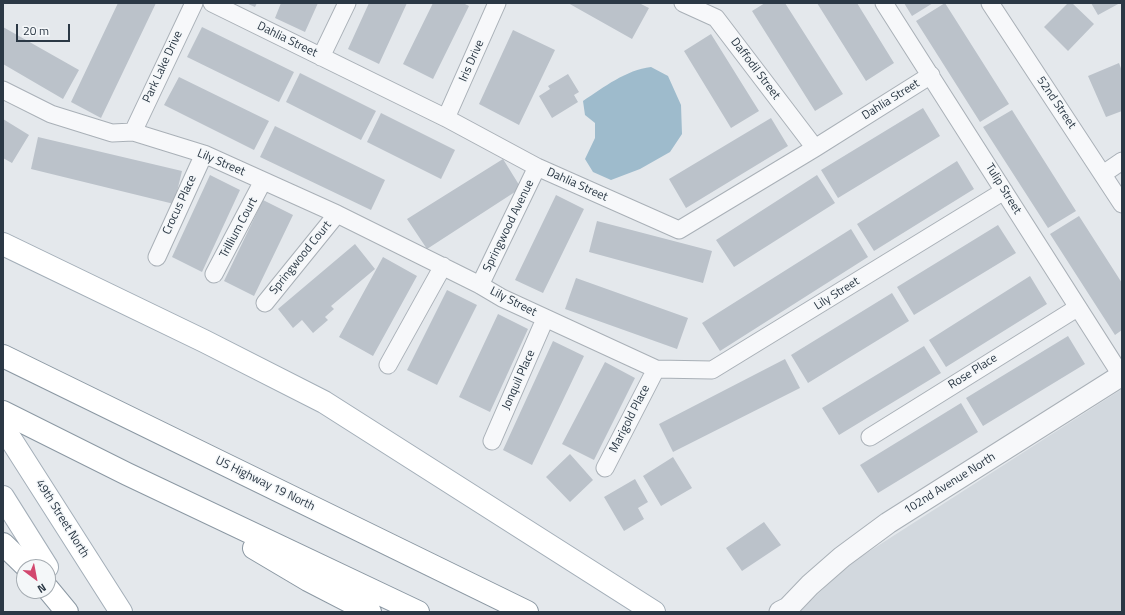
<!DOCTYPE html>
<style>
body{margin:0}
#map{position:relative;width:1125px;height:615px;overflow:hidden;background:#e4e8ec;font-family:"Titillium Web",sans-serif}
canvas{display:block}
.frame{position:absolute;inset:0;border:4px solid #2b3845;pointer-events:none}
.north{position:absolute;left:16px;top:559px;width:40px;height:40px;box-sizing:border-box;background:#f4f7f9;border:1px solid #a4abb1;border-radius:50%;rotate:148deg;font-size:11px;font-weight:700;line-height:16px;text-align:center;color:#2b3845}
.north::after{content:'';display:block;margin:auto;width:14px;height:18px;background:#d2486f;clip-path:polygon(50% 0,100% 100%,50% 72%,0 100%)}
.scale{position:absolute;left:16px;top:24px;width:54px;height:18px;box-sizing:border-box;border:2px solid #2b3845;border-top:0;padding-left:5px;font-size:12px;line-height:14px;white-space:nowrap;color:#2b3845;-webkit-text-stroke:3px #f4f7f9;paint-order:stroke}
</style>
<div id="map">
<canvas width="1125" height="615"></canvas>
<div class="frame"></div>
<div class="north">N</div>
<div class="scale">20 m</div>
</div>
<script>
const context = document.querySelector('canvas').getContext('2d');
context.lineJoin = 'round';
function paint(path, color) { context.fillStyle = color; context.fill(path, 'evenodd'); }
function strokePath(path, color, width, dash) { context.strokeStyle = color; context.lineWidth = width; context.lineCap = dash ? 'butt' : 'round'; context.setLineDash(dash || []); context.stroke(path); }
function drawText(font, color, halo, rows, align = 'center') {
  context.font = font + ' "Titillium Web",sans-serif'; context.lineWidth = 3; context.setLineDash([]); context.textBaseline = 'middle'; context.strokeStyle = halo; context.fillStyle = color; for (const [text, x, y, turn = 0] of rows) {
    context.save(); context.translate(x, y); context.rotate((+turn || 0) * Math.PI / 180); context.textAlign = isNaN(turn) ? turn : align; if (halo) context.strokeText(text, 0, 0); context.fillText(text, 0, 0); context.restore();
  }
}
paint(new Path2D(`
 M 1122,389 L 1122,612 L 801,612 L 801,610 L 848,565 Z`), '#d2d8de');
paint(new Path2D(`
 M 651,67 L 668,76 L 681,105 L 682,134 L 670,152 L 640,169 L 611,180 L 593,172 L 585,159 L 595,138 L 595,123 L 585,115 L 583,101 C 604,87 626,70 651,67 Z`), '#9ebbcc');
paint(new Path2D(`
 M 118,3 L 156,3 L 101,118 L 71,102 Z
 M 246,3 L 257,3 L 255,7 Z
 M 281,3 L 318,3 L 305,32 L 275,18 Z
 M 369,3 L 407,3 L 379,64 L 348,49 Z
 M 433,3 L 463,3 L 469,6 L 433,79 L 403,64 Z
 M 568,3 L 639,3 L 649,8 L 632,39 Z
 M 765,3 L 785,3 L 843,94 L 815,111 L 752,11 Z
 M 817,3 L 857,3 L 894,63 L 866,81 Z
 M 904,3 L 933,3 L 912,16 Z
 M 945,3 L 1009,104 L 980,122 L 916,21 Z
 M 1068,3 L 1072,3 L 1094,24 L 1068,51 L 1044,27 Z
 M 1091,3 L 1120,3 L 1098,15 Z
 M 3,27 L 79,70 L 63,99 L 3,64 Z
 M 202,27 L 294,72 L 279,102 L 187,57 Z
 M 513,30 L 555,50 L 519,125 L 479,104 Z
 M 711,34 L 759,111 L 731,128 L 684,51 Z
 M 1119,63 L 1122,71 L 1122,111 L 1106,117 L 1088,76 Z
 M 300,73 L 376,111 L 361,140 L 286,102 Z
 M 568,74 L 579,92 L 574,95 L 578,102 L 552,118 L 539,96 L 550,89 L 548,86 Z
 M 179,77 L 269,121 L 254,150 L 164,105 Z
 M 923,108 L 940,136 L 838,198 L 821,170 Z
 M 1012,110 L 1076,211 L 1048,228 L 983,127 Z
 M 381,113 L 455,150 L 441,179 L 367,142 Z
 M 771,118 L 788,146 L 686,208 L 669,179 Z
 M 3,119 L 29,135 L 12,163 L 3,158 Z
 M 275,126 L 385,180 L 371,210 L 260,157 Z
 M 38,137 L 182,171 L 174,204 L 31,169 Z
 M 503,159 L 521,188 L 427,249 L 407,219 Z
 M 957,161 L 974,189 L 874,251 L 857,224 Z
 M 210,175 L 240,190 L 202,272 L 172,257 Z
 M 817,175 L 835,203 L 734,267 L 716,240 Z
 M 556,195 L 584,209 L 543,293 L 515,280 Z
 M 263,200 L 293,215 L 254,296 L 224,281 Z
 M 1079,216 L 1122,283 L 1122,330 L 1115,335 L 1050,234 Z
 M 597,221 L 712,251 L 703,283 L 589,252 Z
 M 998,225 L 1016,253 L 914,315 L 897,287 Z
 M 851,229 L 868,257 L 720,351 L 702,323 Z
 M 355,244 L 375,269 L 331,306 L 334,309 L 325,317 L 328,320 L 313,333 L 302,320 L 293,328 L 278,309 Z
 M 383,257 L 417,276 L 373,356 L 339,337 Z
 M 1030,276 L 1047,304 L 946,367 L 929,340 Z
 M 576,278 L 688,318 L 677,349 L 565,309 Z
 M 447,290 L 477,305 L 437,385 L 407,370 Z
 M 892,293 L 909,321 L 808,383 L 791,355 Z
 M 498,314 L 528,329 L 490,412 L 459,397 Z
 M 1068,336 L 1085,364 L 983,426 L 966,398 Z
 M 553,341 L 584,356 L 532,465 L 503,450 Z
 M 924,346 L 941,373 L 839,435 L 822,408 Z
 M 785,359 L 800,388 L 673,452 L 659,424 Z
 M 605,362 L 635,378 L 594,460 L 562,444 Z
 M 961,403 L 978,432 L 878,493 L 860,465 Z
 M 570,454 L 593,480 L 570,502 L 546,477 Z
 M 673,457 L 692,488 L 661,506 L 643,476 Z
 M 635,479 L 648,502 L 638,508 L 644,519 L 624,531 L 604,497 Z
 M 764,522 L 781,545 L 742,571 L 726,548 Z`), '#bbc2ca');
const minor = new Path2D(`
 M 212,3 L 446,118 L 537,167 L 679,230 L 815,148 L 931,75
 M 683,3 L 716,18 L 815,148
 M 884,3 L 1121,375
 M 990,3 L 1122,204
 M 321,57 L 347,3
 M 3,90 L 51,114 L 112,133 L 133,132 L 204,154 L 337,214 L 480,285 L 502,298 L 656,369 L 712,370 L 1004,191
 M 446,118 L 497,3
 M 133,132 L 194,3
 M 1103,174 L 1122,161
 M 157,257 L 204,154
 M 214,274 L 263,181
 M 480,285 L 537,167
 M 265,303 L 337,214
 M 388,365 L 443,266
 M 870,437 L 1077,308
 M 492,441 L 545,319
 M 605,468 L 656,369`);
const tertiary = new Path2D(`
 M 780,612 L 788,608 L 810,585 L 842,557 L 888,523 L 1122,375`);
const primary = new Path2D(`
 M 3,244 L 204,341 L 324,402 L 654,612
 M 3,427 L 121,612
 M 3,497 L 47,567`);
const motorway = new Path2D(`
 M 3,356 L 527,612
 M 3,412 L 127,474 L 418,612
 M 3,544 L 27,567
 M 254,548 L 308,580 L 370,612
 M 48,589 L 67,612`);
strokePath(minor, '#a9b0b7', 19);
strokePath(tertiary, '#a9b0b7', 23);
strokePath(primary, '#a3aeb8', 24);
strokePath(motorway, '#8b98a3', 24);
strokePath(minor, '#f7f8fa', 17);
strokePath(tertiary, '#f7f8fa', 21);
strokePath(primary, '#fff', 22);
strokePath(motorway, '#fff', 22);
drawText('12px', '#2b3845', '#f4f7f9', [
 ["Dahlia Street",287,40,26],
 ["Iris Drive",472,61,-66],
 ["Park Lake Drive",163,67,-65],
 ["Daffodil Street",755,69,53],
 ["Dahlia Street",891,100,-32],
 ["52nd Street",1056,103,56],
 ["Lily Street",221,163,23],
 ["Dahlia Street",577,185,24],
 ["Tulip Street",1003,189,58],
 ["Crocus Place",180,205,-65],
 ["Springwood Avenue",509,226,-64],
 ["Trillium Court",239,228,-62],
 ["Springwood Court",301,258,-51],
 ["Lily Street",837,294,-32],
 ["Lily Street",513,302,27],
 ["Rose Place",973,372,-32],
 ["Jonquil Place",519,380,-66],
 ["Marigold Place",630,419,-63],
 ["US Highway 19 North",265,484,26],
 ["102nd Avenue North",950,484,-32],
 ["49th Street North",62,519,58]
]);
</script>
